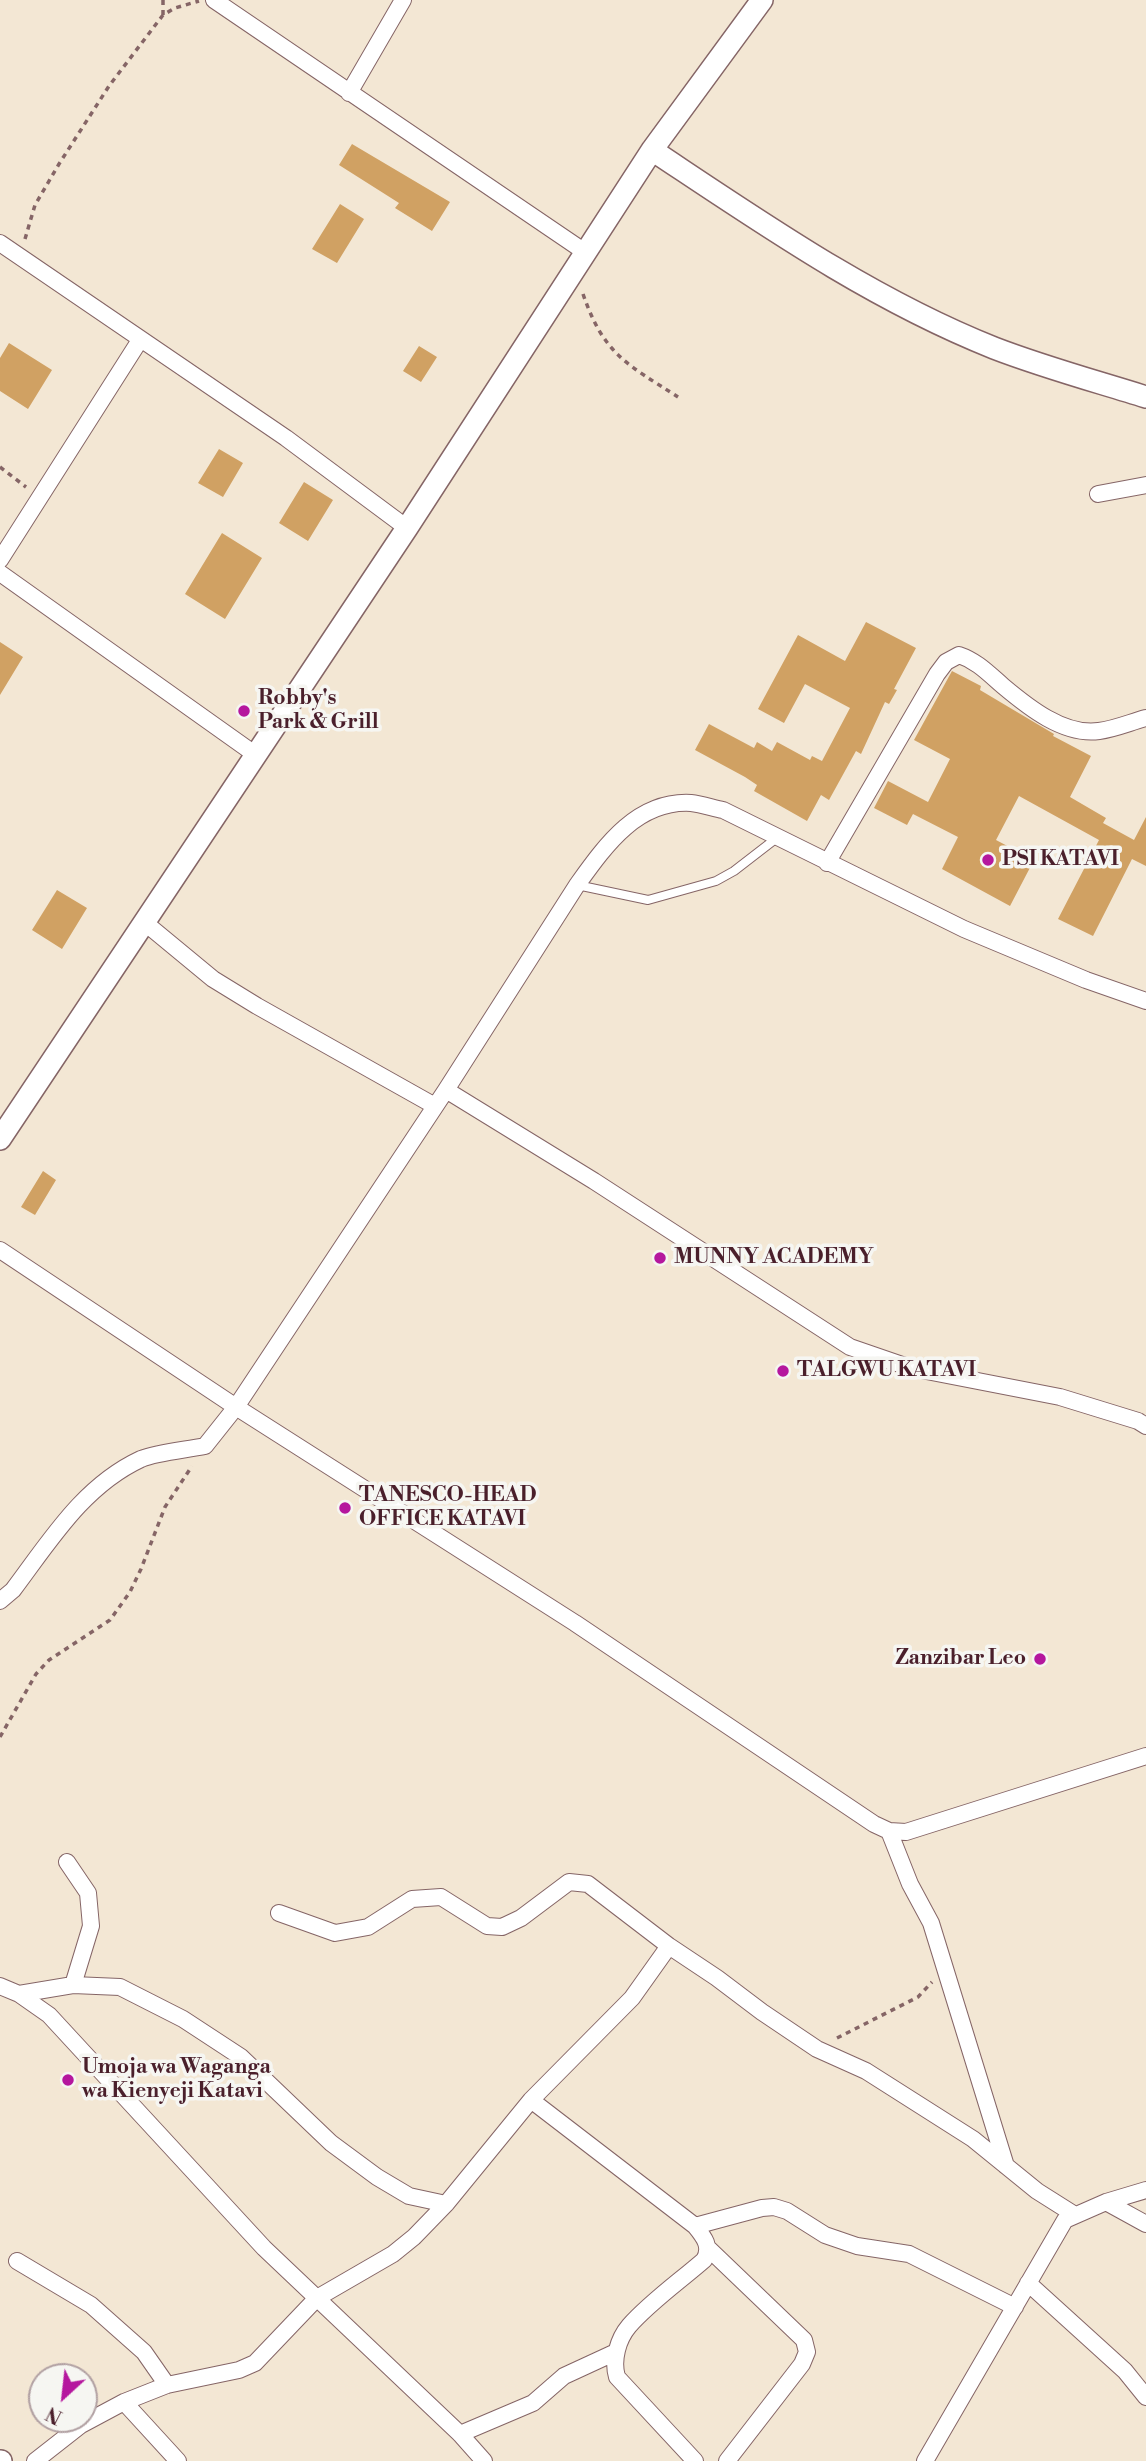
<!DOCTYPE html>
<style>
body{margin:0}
#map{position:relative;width:1146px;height:2461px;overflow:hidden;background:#f3e7d4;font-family:"Libre Bodoni",serif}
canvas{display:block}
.north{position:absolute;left:28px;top:2363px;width:70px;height:70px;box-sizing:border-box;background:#f6f6f2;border:2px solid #b1a0a2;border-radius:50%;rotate:207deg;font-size:19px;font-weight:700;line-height:28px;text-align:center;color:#4a1f2b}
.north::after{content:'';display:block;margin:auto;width:24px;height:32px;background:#b5179e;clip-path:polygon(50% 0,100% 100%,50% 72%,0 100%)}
</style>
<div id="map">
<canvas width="1146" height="2461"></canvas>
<div class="north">N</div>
</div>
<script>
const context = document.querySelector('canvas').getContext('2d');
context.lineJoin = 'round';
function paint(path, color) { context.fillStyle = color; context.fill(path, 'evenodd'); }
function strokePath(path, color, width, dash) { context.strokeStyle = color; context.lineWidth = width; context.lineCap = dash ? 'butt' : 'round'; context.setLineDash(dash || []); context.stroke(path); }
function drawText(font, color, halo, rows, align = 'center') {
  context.font = font + ' "Libre Bodoni",serif'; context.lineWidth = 7; context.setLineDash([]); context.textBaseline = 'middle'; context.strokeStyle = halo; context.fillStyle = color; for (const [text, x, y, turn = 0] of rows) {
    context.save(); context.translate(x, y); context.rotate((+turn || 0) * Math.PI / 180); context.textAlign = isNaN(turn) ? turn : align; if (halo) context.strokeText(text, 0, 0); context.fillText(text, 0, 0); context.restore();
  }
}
paint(new Path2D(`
 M 352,144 L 450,202 L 432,231 L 395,208 L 399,203 L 339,165 Z
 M 340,204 L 364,219 L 337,263 L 312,249 Z
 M 9,343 L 52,370 L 28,409 L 0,391 L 0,358 Z
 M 419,346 L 437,357 L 421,382 L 403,371 Z
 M 219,449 L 243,463 L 223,497 L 198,483 Z
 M 304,482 L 333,500 L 308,541 L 279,523 Z
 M 222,533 L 262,558 L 225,619 L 185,594 Z
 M 866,622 L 916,648 L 894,689 L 897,690 L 889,704 L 885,702 L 861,754 L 856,751 L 829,800 L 821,795 L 807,821 L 754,791 L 757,785 L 745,777 L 695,750 L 709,724 L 754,748 L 757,742 L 772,751 L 777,742 L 810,760 L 812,756 L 822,761 L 850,708 L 805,684 L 784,723 L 758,709 L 798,635 L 845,661 Z
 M 0,642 L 23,657 L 0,695 Z
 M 952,671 L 981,686 L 980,690 L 1054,734 L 1053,736 L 1091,756 L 1070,797 L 1106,818 L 1103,823 L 1134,840 L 1146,817 L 1146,866 L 1132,859 L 1093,936 L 1058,919 L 1099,840 L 1019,796 L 996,840 L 1034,860 L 1010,906 L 942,869 L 958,837 L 913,814 L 907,825 L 874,808 L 888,781 L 928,802 L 950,759 L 914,740 Z
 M 57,890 L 87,908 L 62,949 L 32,930 Z
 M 43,1171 L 56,1180 L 35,1215 L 21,1207 Z`), '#d0a163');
const service = new Path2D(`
 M 577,885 L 648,900 L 716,881 L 734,871 L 778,837`);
const minor = new Path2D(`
 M 214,0 L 585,252
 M 349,93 L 403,0
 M 0,243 L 286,438 L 407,528
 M 1098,494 L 1146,485
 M 0,560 L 140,340
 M 0,573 L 256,755
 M 827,863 L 937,674 L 946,662 L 959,655 C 977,661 989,674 1003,686 C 1028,707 1064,736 1099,731 C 1115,729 1131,722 1146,718
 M 144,922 L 213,979 L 257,1006 L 435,1106
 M 446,1090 L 594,1181 L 850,1347 L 911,1368 L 1060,1397 L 1138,1421 L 1146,1426
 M 0,1250 L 236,1407 L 575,1623 L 874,1824 L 889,1831 L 906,1832 L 1146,1756
 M 0,1601 L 13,1590 C 50,1541 83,1486 141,1459 C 158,1452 186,1450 205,1446 L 236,1407 L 446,1090 L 577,885 C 605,846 637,800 691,803 C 701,804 713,808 723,810 L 964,929 L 1086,980 L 1146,1001
 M 889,1831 L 910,1884 L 931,1923 L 1006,2166
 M 67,1862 L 88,1893 L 91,1926 L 73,1985
 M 279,1913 L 335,1933 L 368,1927 L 412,1899 L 441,1897 L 487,1926 L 502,1927 L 521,1918 L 569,1882 L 588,1884 L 669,1946 L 717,1978 L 762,2012 L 817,2049 L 866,2071 L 973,2139 L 1037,2191 L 1075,2215
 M 0,1986 L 19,1994 L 49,2015 L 264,2248 L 460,2434 L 484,2461
 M 19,1994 L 73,1985 L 120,1987 L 183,2019 L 241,2057 L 331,2143 L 377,2177 L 409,2196 L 446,2204
 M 531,2100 L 695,2226 C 704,2237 712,2247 704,2260 C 680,2281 650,2302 629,2326 C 618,2339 612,2360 617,2377 L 695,2461
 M 1106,2202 L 1146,2224
 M 695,2226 L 762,2208 L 774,2207 L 787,2211 L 825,2235 L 857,2246 L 909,2254 L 1015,2307
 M 708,2248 L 804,2340 L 807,2352 L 802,2364 L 727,2461
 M 17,2261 L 91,2305 L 144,2352 L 167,2385
 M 1028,2283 L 1125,2371 L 1146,2397
 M 124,2402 L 178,2461
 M 460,2434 L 533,2403 L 564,2376 L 616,2352
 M 35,2461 L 81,2425 L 124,2402 L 167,2385 L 239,2370 L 255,2363 L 317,2298 L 393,2254 L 414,2237 L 446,2204 L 531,2100 L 632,1998 L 669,1946
 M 925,2461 L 1065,2220 L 1106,2202 L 1146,2190`);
const tertiary = new Path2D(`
 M 652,150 C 762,223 871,299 994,348 C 1043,367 1095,381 1146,397
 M 0,1139 L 407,528 L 652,150 L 762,0
 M 0,2461 L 1,2461`);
strokePath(service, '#856566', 10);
strokePath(minor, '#856566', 18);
strokePath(tertiary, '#856566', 24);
strokePath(new Path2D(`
 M 163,0 L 163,15
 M 25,239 L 35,205 L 59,164 L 109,86 L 163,15 L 175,8 L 199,1
 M 583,294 C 604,355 627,364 678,397
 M 0,467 L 26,487
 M 0,1737 L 36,1674 L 49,1660 L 110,1620 L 130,1592 L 141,1569 L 165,1507 L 192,1466
 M 837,2038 L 918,1997 L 932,1982`), '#856566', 3.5, [5, 5]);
strokePath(service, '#fff', 8);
strokePath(minor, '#fff', 16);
strokePath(tertiary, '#fff', 21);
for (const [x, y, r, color] of [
 [244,711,7,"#b5179e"],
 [988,860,7,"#b5179e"],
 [660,1258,7,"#b5179e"],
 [783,1371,7,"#b5179e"],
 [345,1508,7,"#b5179e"],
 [1040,1659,7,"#b5179e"],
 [68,2080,7,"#b5179e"]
]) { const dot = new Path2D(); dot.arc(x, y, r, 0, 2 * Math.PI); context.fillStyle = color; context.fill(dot); strokePath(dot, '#f6f6f2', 2.5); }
drawText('bold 21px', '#4a1f2b', '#f6f6f2', [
 ["Robby's",258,699],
 ["Park & Grill",258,723],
 ["PSI KATAVI",1002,860],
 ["MUNNY ACADEMY",674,1258],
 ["TALGWU KATAVI",797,1371],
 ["TANESCO-HEAD",359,1496],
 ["OFFICE KATAVI",359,1520],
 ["Zanzibar Leo",1026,1659,"right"],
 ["Umoja wa Waganga",82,2068],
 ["wa Kienyeji Katavi",82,2092]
], 'left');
</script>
